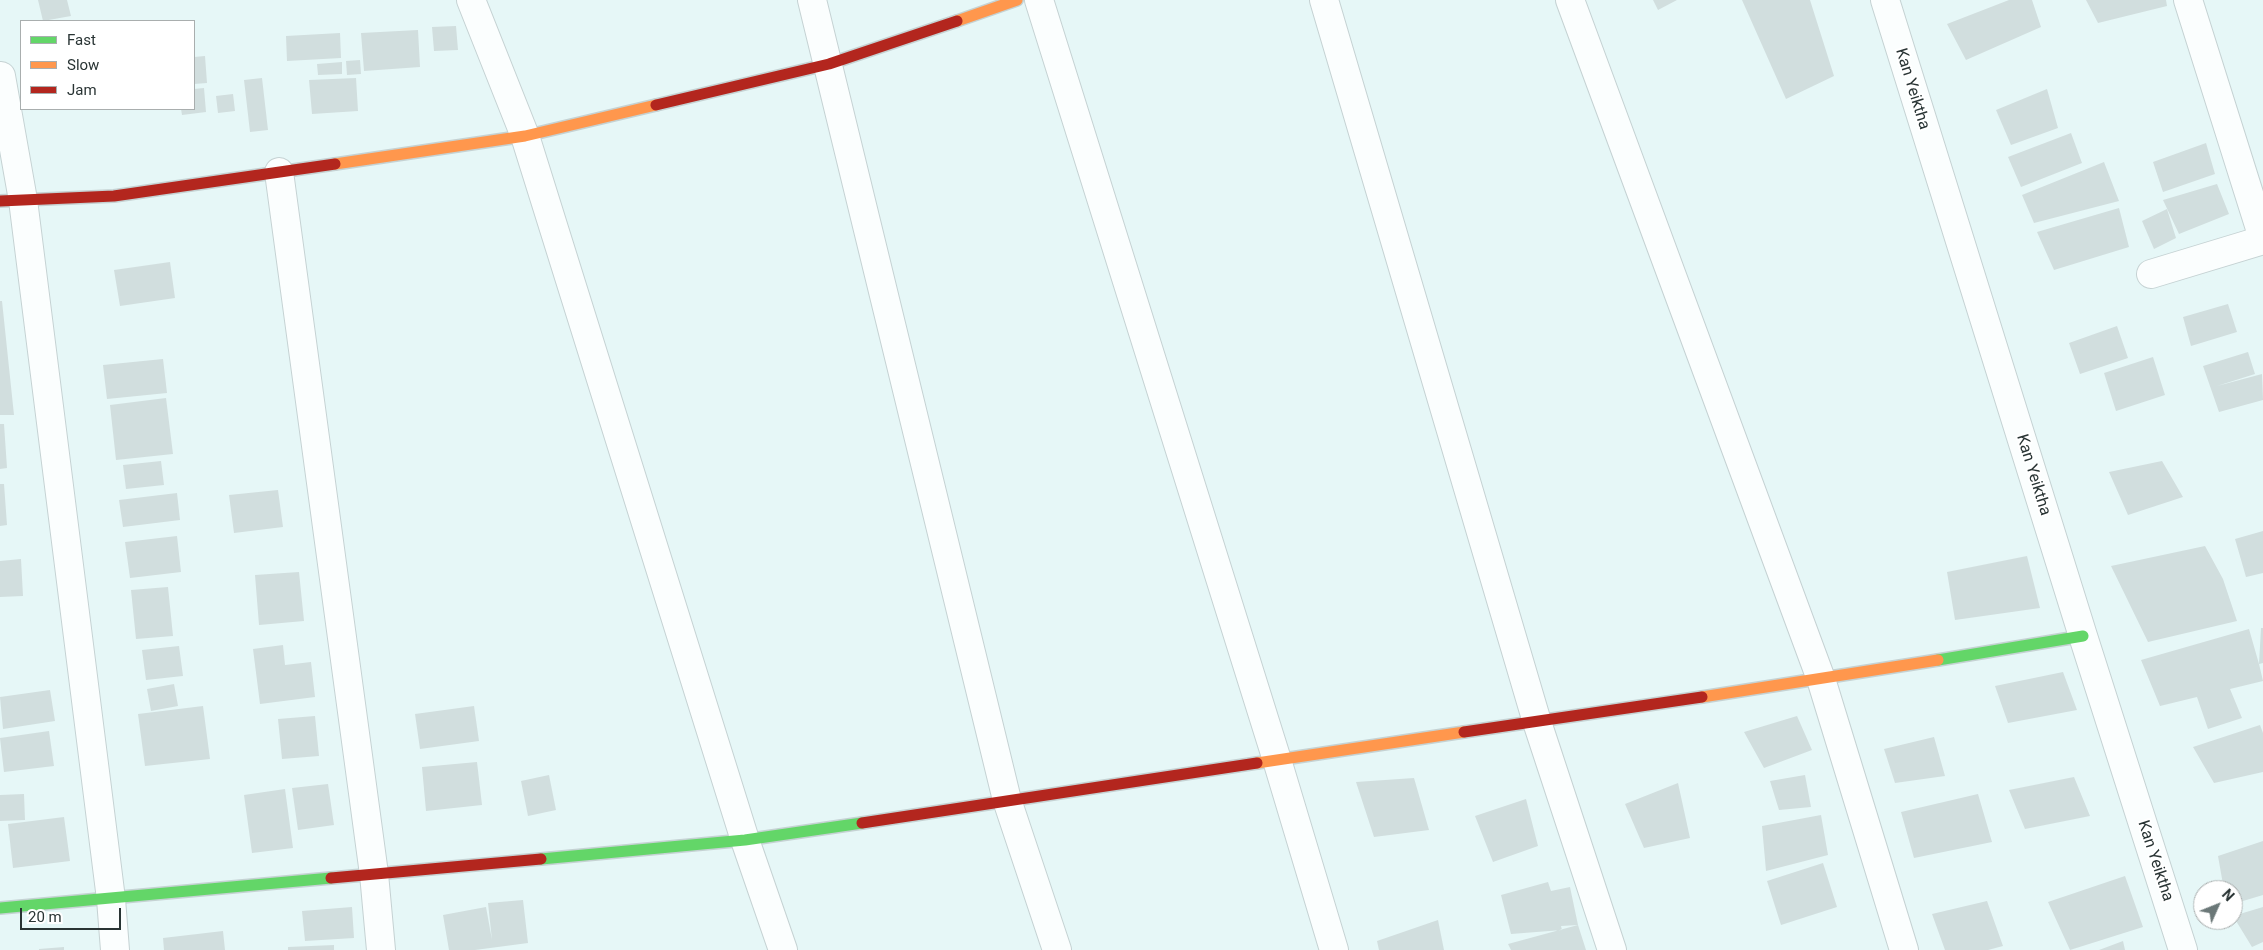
<!DOCTYPE html>
<style>
body{margin:0}
#map{position:relative;width:2263px;height:950px;overflow:hidden;background:#e6f7f7;font-family:Roboto,sans-serif}
canvas{display:block}
.legend{position:absolute;left:20px;top:20px;width:175px;height:90px;box-sizing:border-box;background:#fff;border:1px solid #a9aeae;margin:0;padding:6px 9px;list-style:none;font-size:15px;color:#293434}
.legend li{display:flex;align-items:center;gap:10px;height:25px}
.legend b{width:25px;border:1px solid #a9aeae}
.north{position:absolute;left:2193px;top:880px;width:50px;height:50px;box-sizing:border-box;background:#fff;border:1px solid #a9aeae;border-radius:50%;rotate:46deg;font-size:14px;font-weight:700;line-height:20px;text-align:center;color:#293434}
.north::after{content:'';display:block;margin:auto;width:18px;height:22px;background:#6b7878;clip-path:polygon(50% 0,100% 100%,50% 72%,0 100%)}
.scale{position:absolute;left:20px;top:908px;width:101px;height:22px;box-sizing:border-box;border:2px solid #293434;border-top:0;padding-left:6px;font-size:15px;line-height:18px;white-space:nowrap;color:#293434;-webkit-text-stroke:4px #fff;paint-order:stroke}
</style>
<div id="map">
<canvas width="2263" height="950"></canvas>
<ul class="legend">
<li><b style="height:6px;background:#63d668"></b>Fast</li>
<li><b style="height:6px;background:#ff974d"></b>Slow</li>
<li><b style="height:6px;background:#b3261e"></b>Jam</li>
</ul>
<div class="north">N</div>
<div class="scale">20 m</div>
</div>
<script>
const context = document.querySelector('canvas').getContext('2d');
context.lineJoin = 'round';
function paint(path, color) { context.fillStyle = color; context.fill(path, 'evenodd'); }
function strokePath(path, color, width, dash) { context.strokeStyle = color; context.lineWidth = width; context.lineCap = dash ? 'butt' : 'round'; context.setLineDash(dash || []); context.stroke(path); }
function drawText(font, color, halo, rows, align = 'center') {
  context.font = font + ' Roboto,sans-serif'; context.lineWidth = 4; context.setLineDash([]); context.textBaseline = 'middle'; context.strokeStyle = halo; context.fillStyle = color; for (const [text, x, y, turn = 0] of rows) {
    context.save(); context.translate(x, y); context.rotate((+turn || 0) * Math.PI / 180); context.textAlign = isNaN(turn) ? turn : align; if (halo) context.strokeText(text, 0, 0); context.fillText(text, 0, 0); context.restore();
  }
}
paint(new Path2D(`
 M 38,0 L 67,0 L 71,16 L 43,21 Z
 M 1653,0 L 1677,0 L 1658,10 Z
 M 1742,0 L 1810,0 L 1834,76 L 1786,99 Z
 M 2009,0 L 2032,0 L 2041,27 L 1966,60 L 1947,24 Z
 M 2086,0 L 2166,0 L 2167,6 L 2098,23 Z
 M 456,26 L 458,50 L 434,51 L 432,27 Z
 M 418,30 L 420,67 L 364,71 L 361,33 Z
 M 340,33 L 341,58 L 287,61 L 286,36 Z
 M 205,56 L 207,83 L 194,84 L 194,57 Z
 M 360,60 L 361,74 L 347,75 L 346,61 Z
 M 342,62 L 342,74 L 318,75 L 317,64 Z
 M 262,78 L 268,130 L 250,132 L 244,80 Z
 M 356,78 L 358,111 L 312,114 L 309,80 Z
 M 204,88 L 206,112 L 182,115 L 181,109 L 194,109 L 194,89 Z
 M 2047,89 L 2058,128 L 2011,145 L 1996,110 Z
 M 233,94 L 235,111 L 218,113 L 216,96 Z
 M 2071,133 L 2082,163 L 2021,187 L 2008,157 Z
 M 2206,143 L 2215,174 L 2163,192 L 2153,162 Z
 M 2104,162 L 2119,201 L 2034,223 L 2022,195 Z
 M 2217,184 L 2229,214 L 2179,234 L 2163,200 Z
 M 2119,208 L 2129,247 L 2054,270 L 2037,232 Z
 M 2167,209 L 2176,238 L 2154,249 L 2142,221 Z
 M 170,262 L 175,298 L 120,306 L 114,270 Z
 M 0,301 L 2,301 L 14,415 L 0,415 Z
 M 2228,304 L 2237,332 L 2191,346 L 2183,317 Z
 M 2117,326 L 2128,358 L 2080,374 L 2069,343 Z
 M 2248,352 L 2255,374 L 2217,386 L 2262,374 L 2263,400 L 2219,412 L 2203,366 Z
 M 2153,357 L 2165,395 L 2116,411 L 2104,373 Z
 M 163,359 L 167,393 L 107,399 L 103,365 Z
 M 166,398 L 173,454 L 116,460 L 110,405 Z
 M 0,424 L 4,424 L 7,468 L 0,469 Z
 M 161,461 L 164,485 L 126,489 L 123,465 Z
 M 2162,461 L 2183,497 L 2128,515 L 2109,472 Z
 M 0,484 L 4,484 L 7,525 L 0,526 Z
 M 278,490 L 283,527 L 234,533 L 229,495 Z
 M 177,493 L 180,520 L 123,527 L 119,500 Z
 M 2263,531 L 2263,573 L 2246,577 L 2235,539 Z
 M 177,536 L 181,572 L 130,578 L 125,542 Z
 M 2205,546 L 2223,579 L 2237,621 L 2148,642 L 2111,566 Z
 M 2027,556 L 2040,608 L 1955,620 L 1947,572 Z
 M 21,559 L 23,596 L 0,597 L 0,561 Z
 M 299,572 L 304,621 L 259,625 L 255,575 Z
 M 168,587 L 173,636 L 136,639 L 131,590 Z
 M 2261,628 L 2263,628 L 2263,663 L 2259,664 L 2263,681 L 2230,689 L 2242,718 L 2208,729 L 2197,697 L 2160,706 L 2141,660 L 2249,629 L 2259,664 Z
 M 283,645 L 285,665 L 311,662 L 315,697 L 260,704 L 253,649 Z
 M 179,646 L 183,676 L 146,680 L 142,650 Z
 M 2063,672 L 2077,710 L 2008,723 L 1995,686 Z
 M 174,684 L 178,706 L 151,711 L 147,689 Z
 M 50,690 L 55,721 L 3,729 L 0,697 Z
 M 203,706 L 210,759 L 145,766 L 138,714 Z
 M 474,706 L 479,741 L 420,749 L 415,714 Z
 M 315,716 L 319,756 L 282,759 L 278,719 Z
 M 1797,716 L 1812,750 L 1764,768 L 1744,732 Z
 M 2260,725 L 2263,733 L 2263,772 L 2214,783 L 2193,747 Z
 M 49,731 L 54,766 L 4,772 L 0,738 Z
 M 1934,737 L 1945,776 L 1895,783 L 1884,749 Z
 M 477,762 L 482,805 L 426,811 L 422,767 Z
 M 549,775 L 556,810 L 528,816 L 521,781 Z
 M 1805,775 L 1811,807 L 1779,810 L 1770,781 Z
 M 2074,777 L 2090,816 L 2025,829 L 2009,790 Z
 M 1414,778 L 1429,830 L 1374,837 L 1356,782 Z
 M 1678,783 L 1690,838 L 1644,848 L 1625,804 Z
 M 328,784 L 334,825 L 298,830 L 292,788 Z
 M 285,789 L 293,848 L 252,853 L 244,795 Z
 M 24,794 L 25,820 L 0,821 L 0,795 Z
 M 1978,794 L 1992,842 L 1914,858 L 1901,812 Z
 M 1526,799 L 1538,846 L 1493,862 L 1475,816 Z
 M 1821,815 L 1828,855 L 1766,871 L 1762,826 Z
 M 64,817 L 70,861 L 13,868 L 8,824 Z
 M 2263,841 L 2263,895 L 2233,904 L 2233,890 L 2224,890 L 2218,856 Z
 M 1823,863 L 1837,907 L 1781,925 L 1767,881 Z
 M 2125,876 L 2143,927 L 2070,950 L 2048,902 Z
 M 1548,882 L 1551,891 L 1570,887 L 1578,925 L 1561,926 L 1562,930 L 1511,934 L 1501,895 Z
 M 523,900 L 528,943 L 475,950 L 449,950 L 443,915 L 486,907 L 492,940 L 488,903 Z
 M 1987,901 L 2003,946 L 1988,950 L 1945,950 L 1932,914 Z
 M 352,907 L 354,938 L 305,941 L 302,911 Z
 M 2263,907 L 2263,942 L 2252,947 L 2233,916 Z
 M 1438,920 L 1444,950 L 1379,950 L 1377,941 Z
 M 1578,925 L 1586,950 L 1511,950 L 1508,944 Z
 M 223,931 L 225,950 L 164,950 L 163,938 Z
 M 2123,941 L 2125,950 L 2099,950 Z
 M 334,945 L 334,950 L 288,950 L 288,947 Z
 M 64,947 L 64,950 L 39,950 L 39,949 Z`), '#d1dede');
const street = new Path2D(`
 M 471,0 L 525,136 L 745,840 L 783,950
 M 812,0 L 1007,800 L 1057,950
 M 1039,0 L 1277,760 L 1334,950
 M 1324,0 L 1537,722 L 1612,950
 M 1570,0 L 1821,679 L 1904,950
 M 1885,0 L 2083,636 L 2183,950
 M 2188,0 L 2263,238
 M 1,76 L 23,200 L 111,899 L 115,950
 M 279,172 L 374,874 L 381,950
 M 2151,274 L 2263,240`);
const fast = new Path2D(`
 M 1938,660 L 2083,636
 M 541,859 L 745,840 L 862,823
 M 0,908 L 331,878`);
const slow = new Path2D(`
 M 957,21 L 1017,0
 M 335,164 L 525,136 L 656,105
 M 1702,697 L 1938,660
 M 1257,763 L 1464,732`);
const jam = new Path2D(`
 M 656,105 L 829,64 L 957,21
 M 0,201 L 114,196 L 335,164
 M 1464,732 L 1702,697
 M 862,823 L 1257,763
 M 331,878 L 541,859`);
strokePath(street, '#c5d2d3', 30);
strokePath(fast, '#c5d2d3', 14);
strokePath(slow, '#c5d2d3', 14);
strokePath(jam, '#c5d2d3', 14);
strokePath(street, '#fbfefe', 28);
strokePath(fast, '#63d668', 11);
strokePath(slow, '#ff974d', 11);
strokePath(jam, '#b3261e', 11);
drawText('16px', '#293434', '#fff', [
 ["Kan Yeiktha",1912,89,73],
 ["Kan Yeiktha",2033,475,73],
 ["Kan Yeiktha",2155,861,72]
]);
</script>
